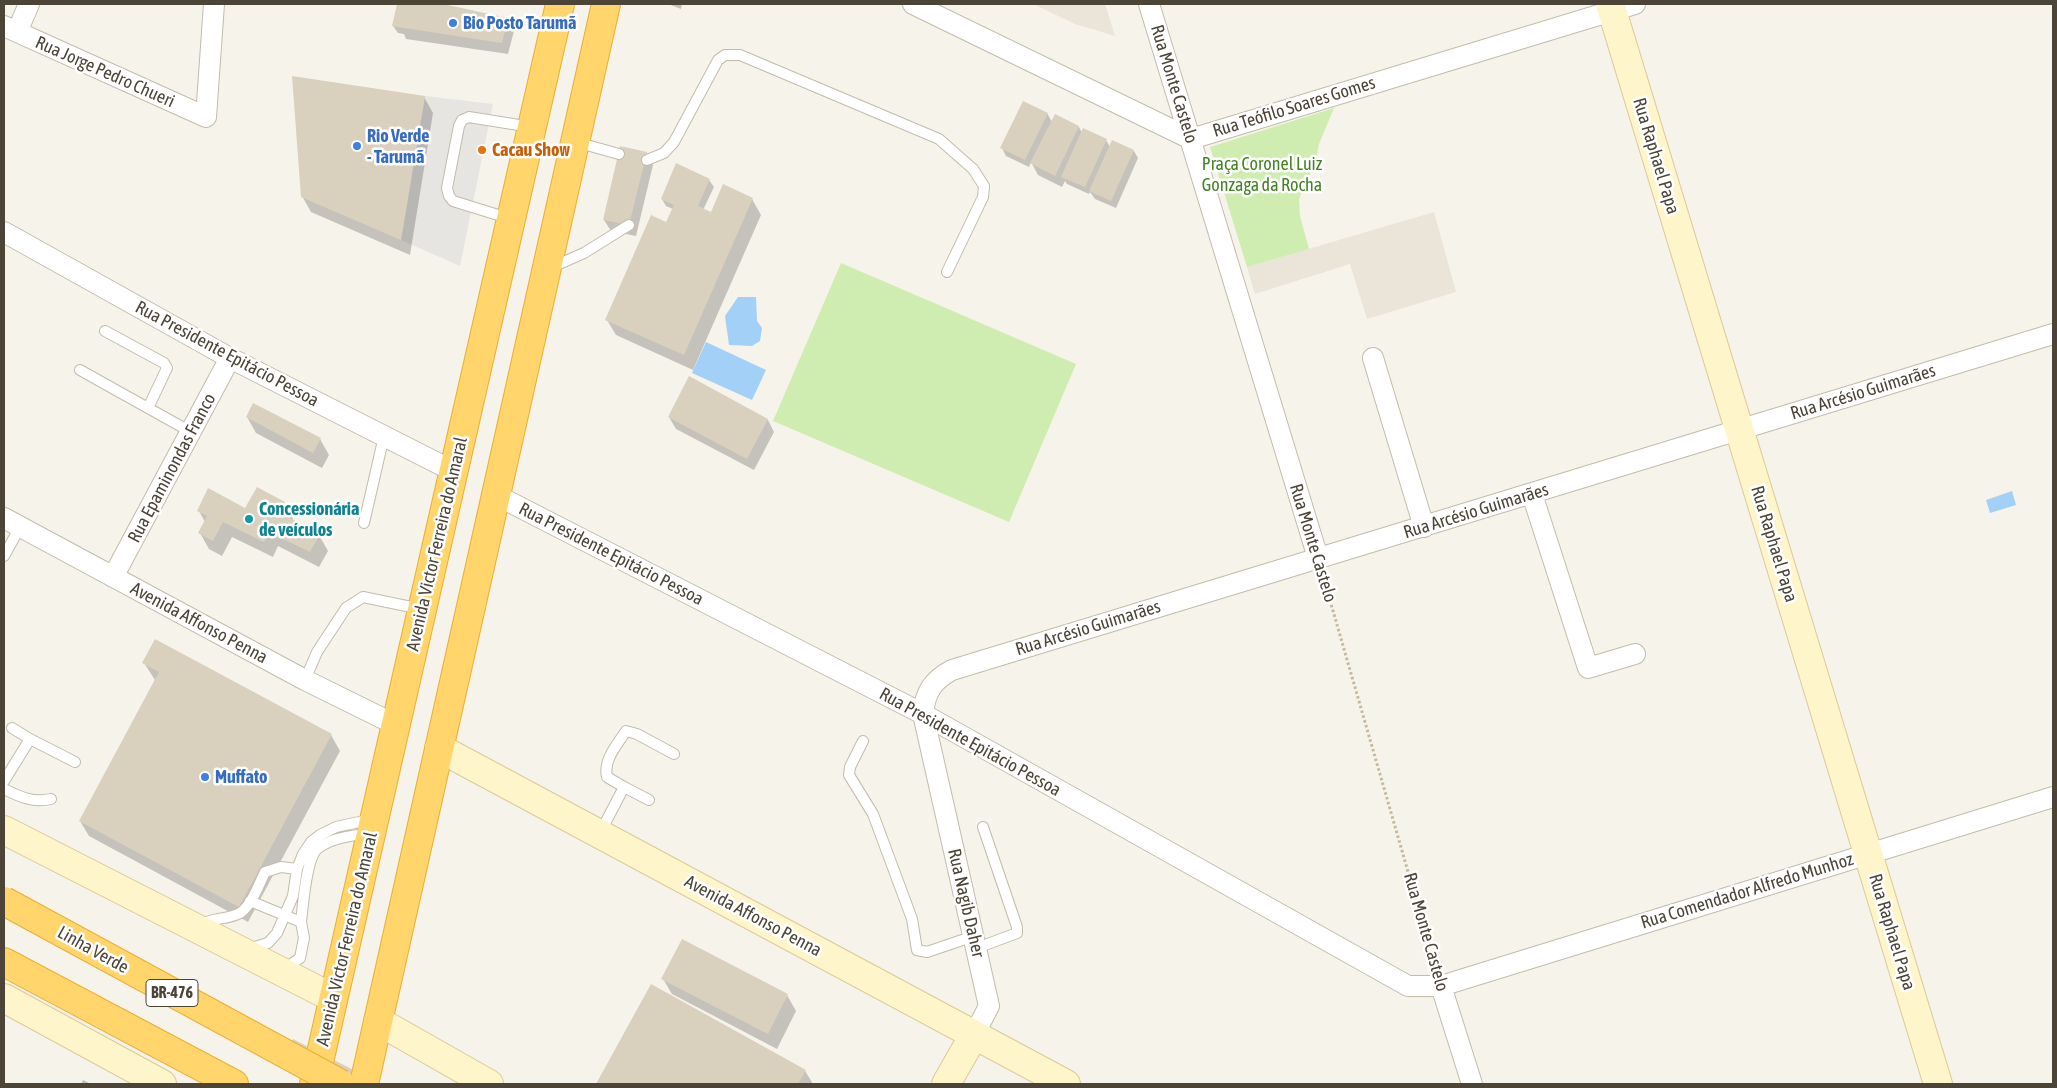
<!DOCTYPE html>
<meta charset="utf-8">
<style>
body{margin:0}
#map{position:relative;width:2057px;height:1088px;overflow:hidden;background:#f6f3ea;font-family:"Asap Condensed",sans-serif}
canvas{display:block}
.frame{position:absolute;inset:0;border:5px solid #4b4437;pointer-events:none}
</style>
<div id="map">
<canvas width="2057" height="1088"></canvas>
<div class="frame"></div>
</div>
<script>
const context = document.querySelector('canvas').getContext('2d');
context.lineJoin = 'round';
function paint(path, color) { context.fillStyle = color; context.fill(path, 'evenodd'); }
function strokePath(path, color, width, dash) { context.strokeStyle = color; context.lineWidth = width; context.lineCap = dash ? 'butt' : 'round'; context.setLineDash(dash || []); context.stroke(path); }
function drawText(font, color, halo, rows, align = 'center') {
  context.font = font + ' "Asap Condensed",sans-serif'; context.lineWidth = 5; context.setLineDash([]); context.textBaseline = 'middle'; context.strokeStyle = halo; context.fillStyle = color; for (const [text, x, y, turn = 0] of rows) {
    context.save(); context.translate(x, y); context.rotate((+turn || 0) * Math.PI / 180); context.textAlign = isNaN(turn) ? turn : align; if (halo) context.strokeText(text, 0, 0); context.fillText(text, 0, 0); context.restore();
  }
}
paint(new Path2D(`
 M 1033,4 L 1105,4 L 1115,36 L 1075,24 Z
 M 1434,212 L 1456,292 L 1367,319 L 1350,264 L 1255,294 L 1247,267 Z`), '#eae5d8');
paint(new Path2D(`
 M 1334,108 L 1319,144 L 1315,163 L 1299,199 L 1300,216 L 1309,249 L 1247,267 L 1210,147 Z
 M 841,263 L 1076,364 L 1009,522 L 773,421 Z`), '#cfedb0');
paint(new Path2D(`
 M 425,96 L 493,104 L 460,266 L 401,240 Z`), '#e7e5e2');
paint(new Path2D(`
 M 738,297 L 756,297 L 757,321 L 762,328 L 760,341 L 752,346 L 729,345 L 725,316 Z
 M 706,342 L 766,370 L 752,400 L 692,373 Z
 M 2012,491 L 2016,505 L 1990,513 L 1986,500 Z`), '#a2d0f7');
paint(new Path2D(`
 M 398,4 L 438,4 L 507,19 L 514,31 L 508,54 L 406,39 L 404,34 L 398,33 L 393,26 Z
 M 668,4 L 682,4 L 681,9 Z
 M 424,97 L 433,113 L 410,255 L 311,212 L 302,196 Z
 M 1047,113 L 1052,122 L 1079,127 L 1082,133 L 1106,140 L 1110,147 L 1134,151 L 1138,158 L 1116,208 L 1095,199 L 1090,192 L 1089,194 L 1067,184 L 1065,181 L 1062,187 L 1038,175 L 1031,162 L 1029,167 L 1006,156 L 1002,148 Z
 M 646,153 L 653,165 L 636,236 L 611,231 L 604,220 Z
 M 709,180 L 714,187 L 703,210 L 711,214 L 752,199 L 761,215 L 693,370 L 616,335 L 607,320 L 670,225 L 673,209 L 666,206 L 662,199 Z
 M 690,378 L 768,420 L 774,432 L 754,470 L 676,429 L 669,417 Z
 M 247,417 L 320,439 L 329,455 L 322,468 L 256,433 Z
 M 257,489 L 284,503 L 293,519 L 292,521 L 319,535 L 328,551 L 319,567 L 278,546 L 273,557 L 232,537 L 222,556 L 209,549 L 200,533 L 205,522 L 199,511 L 246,510 Z
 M 144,663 L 331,735 L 340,751 L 248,922 L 89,836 L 80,821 L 155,680 Z
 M 663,979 L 787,995 L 796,1011 L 777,1049 L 672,994 Z
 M 651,986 L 805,1071 L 812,1082 L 811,1084 L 598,1084 Z
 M 83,1080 L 91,1084 L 81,1084 Z`), '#0003');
paint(new Path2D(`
 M 397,4 L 443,4 L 508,18 L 502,43 L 392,26 Z
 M 292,76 L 425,96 L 401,240 L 301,197 Z
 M 1023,101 L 1048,113 L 1025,160 L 1000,148 Z
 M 1055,114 L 1079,126 L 1055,176 L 1030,163 Z
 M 1083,128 L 1107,139 L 1085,187 L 1061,177 Z
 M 1112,140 L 1134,150 L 1111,201 L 1089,191 Z
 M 620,146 L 647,152 L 629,225 L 603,220 Z
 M 676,163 L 710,179 L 698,206 L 711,212 L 723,184 L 753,198 L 684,355 L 605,320 L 651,215 L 666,222 L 674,205 L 661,199 Z
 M 689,376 L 768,419 L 747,459 L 668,417 Z
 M 253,403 L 321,438 L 313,453 L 246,417 Z
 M 257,487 L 285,502 L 279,512 L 320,534 L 310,552 L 269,532 L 264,542 L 223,522 L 213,541 L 198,533 L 207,516 L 197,511 L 208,488 L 245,508 Z
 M 155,639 L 332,734 L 239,907 L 79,821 L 159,672 L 142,663 Z
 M 682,939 L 788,994 L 768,1034 L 661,979 Z
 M 651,984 L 806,1070 L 798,1084 L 596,1084 Z
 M 293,1039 L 381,1084 L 361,1084 L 289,1047 Z`), '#d9d0be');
const lane = new Path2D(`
 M 576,142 L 619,154
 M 647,160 L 664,153 L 674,142 L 718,60 L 725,55 L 740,55 L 939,139 L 973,169 L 984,186 L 983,197 L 947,272
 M 511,219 L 453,201 L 449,196 L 447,188 L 459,126 L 462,120 L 469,117 L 531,127
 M 550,268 L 584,253 L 629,225
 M 105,331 L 164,363 L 167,368 L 148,408
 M 80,370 L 191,432
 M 364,523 L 384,436
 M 4,556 L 20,527
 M 305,680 L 317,652 L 346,608 L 363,597 L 421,609
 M 12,728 L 30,739
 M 863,741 L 850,767 L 849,775 L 873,814 L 912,919 L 917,950 L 927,952 L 974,936
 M 4,781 L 30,739 L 75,762
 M 624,787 L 607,777 C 603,760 617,745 626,731 L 637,734 L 674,754
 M 4,789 C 20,797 33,803 51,799
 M 600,833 L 624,787 L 649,800
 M 250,901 L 301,922 C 303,906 306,859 317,849 C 332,837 352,836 370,833
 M 199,926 C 211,917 228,920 240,913 C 252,905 259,884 265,872 L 281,867 L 297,869
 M 977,948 L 1017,933 L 1017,927 L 983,827
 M 248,949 L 268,943 L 277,933 L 293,896 L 297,869 L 303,854 L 311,842 L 320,835 L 336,827 L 373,819
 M 283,967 L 287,967 L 300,958 L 304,938 L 301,922`);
const street = new Path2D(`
 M 913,4 L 1191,139 L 1635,4
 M 1149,4 L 1318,558
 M 4,26 L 206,117 L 214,4
 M 17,32 L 29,4
 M 4,232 L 230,358 L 453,471
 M 1373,358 L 1424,527
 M 1532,494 L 1588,668 L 1635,654
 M 496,495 L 923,714 L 1408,986 L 1441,986 L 2053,797
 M 4,518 L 305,680 L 396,725
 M 113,577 L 230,358
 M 1441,986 L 1472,1084
 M 974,1035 L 989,1006 L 923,714 C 925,692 933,680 952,670 L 2053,334`);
const secondary = new Path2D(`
 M 1610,4 L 1938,1084
 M 439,748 L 1066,1084
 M 4,830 L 333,998
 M 4,998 L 162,1084
 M 378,1021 L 489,1084
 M 946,1084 L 974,1035`);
const highway = new Path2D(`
 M 4,962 L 234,1084
 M 314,1084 L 560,4
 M 364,1084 L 606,4`);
strokePath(lane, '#c3bcab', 12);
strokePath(street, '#c3bcab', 22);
strokePath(secondary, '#daca96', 30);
strokePath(highway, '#ebae30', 30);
strokePath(new Path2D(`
 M 1323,576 L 1436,969`), '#c6b99b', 3, [2.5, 2.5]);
strokePath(lane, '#fff', 10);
strokePath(street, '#fff', 20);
strokePath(secondary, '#fff5cb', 28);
strokePath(highway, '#ffd56c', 28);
const highwayBridge = new Path2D(`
 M 4,901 L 341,1084`);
strokePath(highwayBridge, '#ebae30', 30, []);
strokePath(highwayBridge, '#ffd56c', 28);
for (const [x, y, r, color] of [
 [453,23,5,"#3f7fe0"],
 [357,146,5,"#3f7fe0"],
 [482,150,5,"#e8710a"],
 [249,519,5,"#0f9aa8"],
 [205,777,5,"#3f7fe0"]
]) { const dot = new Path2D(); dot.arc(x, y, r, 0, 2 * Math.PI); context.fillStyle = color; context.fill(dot); strokePath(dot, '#fff', 2); }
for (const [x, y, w] of [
 [172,993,52]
]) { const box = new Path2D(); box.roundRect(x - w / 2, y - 13.5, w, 27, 4); context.fillStyle = '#fff'; context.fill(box); strokePath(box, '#4b4437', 1); }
drawText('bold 16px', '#4b4437', null, [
 ["BR-476",172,993]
]);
drawText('bold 18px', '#366cbe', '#fff', [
 ["Bio Posto Tarumã",463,23],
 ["Rio Verde",367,136],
 ["- Tarumã",367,157],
 ["Muffato",215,777]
], 'left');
drawText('18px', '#4b4437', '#fff', [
 ["Rua Jorge Pedro Chueri",105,72,24],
 ["Rua Monte Castelo",1174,84,73],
 ["Rua Teófilo Soares Gomes",1294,107,-17],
 ["Rua Raphael Papa",1656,156,73],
 ["Rua Presidente Epitácio Pessoa",227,354,28],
 ["Rua Arcésio Guimarães",1863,392,-17],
 ["Rua Epaminondas Franco",172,468,-62],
 ["Rua Arcésio Guimarães",1476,511,-17],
 ["Rua Monte Castelo",1313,543,73],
 ["Avenida Victor Ferreira do Amaral",437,544,-77],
 ["Rua Raphael Papa",1774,544,73],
 ["Rua Presidente Epitácio Pessoa",611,554,27],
 ["Avenida Affonso Penna",199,623,28],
 ["Rua Arcésio Guimarães",1088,628,-17],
 ["Rua Presidente Epitácio Pessoa",970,742,29],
 ["Rua Comendador Alfredo Munhoz",1747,891,-17],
 ["Rua Nagib Daher",966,903,77],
 ["Avenida Affonso Penna",753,916,28],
 ["Rua Monte Castelo",1426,932,74],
 ["Rua Raphael Papa",1892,932,73],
 ["Avenida Victor Ferreira do Amaral",347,939,-77],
 ["Linha Verde",93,950,29]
]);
drawText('bold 18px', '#c56008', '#fff', [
 ["Cacau Show",492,150]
], 'left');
drawText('18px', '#448324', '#fff', [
 ["Praça Coronel Luiz",1262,164],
 ["Gonzaga da Rocha",1262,185]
]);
drawText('bold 18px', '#0d838f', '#fff', [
 ["Concessionária",259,509],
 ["de veículos",259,530]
], 'left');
</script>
